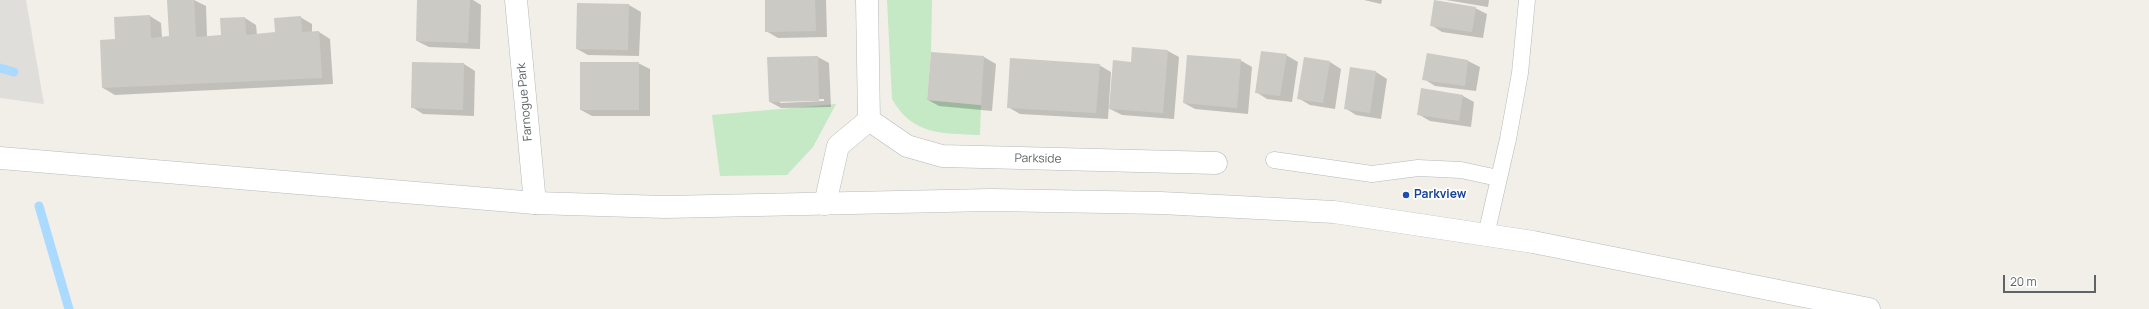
<!DOCTYPE html>
<style>
body{margin:0}
#map{position:relative;width:2149px;height:309px;overflow:hidden;background:#f1efe8;font-family:Manrope,sans-serif}
canvas{display:block}
.scale{position:absolute;left:2003px;top:275px;width:93px;height:18px;box-sizing:border-box;border:2px solid #5f6368;border-top:0;padding-left:5px;font-size:12px;line-height:14px;white-space:nowrap;color:#5f6368;-webkit-text-stroke:3px #fff;paint-order:stroke}
</style>
<div id="map">
<canvas width="2149" height="309"></canvas>
<div class="scale">20 m</div>
</div>
<script>
const context = document.querySelector('canvas').getContext('2d');
context.lineJoin = 'round';
function paint(path, color) { context.fillStyle = color; context.fill(path, 'evenodd'); }
function strokePath(path, color, width, dash) { context.strokeStyle = color; context.lineWidth = width; context.lineCap = dash ? 'butt' : 'round'; context.setLineDash(dash || []); context.stroke(path); }
function drawText(font, color, halo, rows, align = 'center') {
  context.font = font + ' Manrope,sans-serif'; context.lineWidth = 3.5; context.setLineDash([]); context.textBaseline = 'middle'; context.strokeStyle = halo; context.fillStyle = color; for (const [text, x, y, turn = 0] of rows) {
    context.save(); context.translate(x, y); context.rotate((+turn || 0) * Math.PI / 180); context.textAlign = isNaN(turn) ? turn : align; if (halo) context.strokeText(text, 0, 0); context.fillText(text, 0, 0); context.restore();
  }
}
paint(new Path2D(`
 M 0,0 L 26,0 L 44,104 L 0,98 Z`), '#e0deda');
paint(new Path2D(`
 M 887,0 L 932,0 L 931,52 L 927,100 L 981,105 L 980,135 C 942,133 913,136 892,99 Z
 M 836,104 L 813,147 L 787,175 L 720,176 L 712,115 Z`), '#c5e8c5');
paint(new Path2D(`
 M 194,0 L 206,6 L 207,37 L 222,36 L 245,18 L 256,25 L 257,35 L 276,33 L 300,17 L 312,24 L 312,32 L 319,32 L 330,39 L 333,84 L 115,95 L 103,88 L 116,40 L 150,16 L 161,23 L 162,38 L 170,37 L 168,1 Z
 M 418,0 L 473,0 L 481,5 L 480,49 L 429,47 L 417,41 Z
 M 766,0 L 826,0 L 827,37 L 778,38 L 766,31 Z
 M 1364,0 L 1382,0 L 1381,4 Z
 M 1446,0 L 1489,0 L 1488,7 Z
 M 578,4 L 629,5 L 641,12 L 639,56 L 588,55 L 577,49 Z
 M 1475,8 L 1487,14 L 1483,38 L 1442,32 L 1431,25 Z
 M 1168,51 L 1179,57 L 1174,119 L 1122,115 L 1110,109 L 1132,63 Z
 M 932,53 L 984,57 L 996,64 L 992,111 L 939,106 L 928,100 Z
 M 1427,54 L 1468,61 L 1480,67 L 1476,91 L 1435,86 L 1424,79 Z
 M 1286,55 L 1298,62 L 1292,102 L 1267,99 L 1256,92 Z
 M 818,57 L 829,63 L 831,107 L 781,108 L 770,102 ZM 824,99 L 824,101 L 780,103 L 780,101 Z
 M 1240,60 L 1252,67 L 1248,114 L 1195,109 L 1184,103 Z
 M 1330,62 L 1341,69 L 1335,109 L 1310,105 L 1298,98 Z
 M 638,63 L 650,69 L 650,116 L 592,116 L 581,110 Z
 M 464,64 L 475,71 L 474,116 L 423,114 L 412,107 Z
 M 1099,65 L 1111,72 L 1108,119 L 1020,114 L 1008,107 Z
 M 1351,69 L 1376,72 L 1387,79 L 1381,119 L 1356,115 L 1345,108 Z
 M 1463,96 L 1474,102 L 1471,127 L 1430,121 L 1418,114 Z`), '#0003');
strokePath(new Path2D(`
 M 0,68 L 14,72
 M 39,206 L 69,309`), '#aadaff', 9);
paint(new Path2D(`
 M 167,0 L 194,0 L 196,37 L 221,35 L 220,18 L 245,17 L 246,35 L 275,32 L 274,18 L 301,16 L 302,32 L 319,31 L 322,78 L 102,88 L 100,40 L 115,39 L 114,17 L 150,15 L 151,38 L 169,36 Z
 M 417,0 L 470,0 L 468,43 L 416,41 Z
 M 765,0 L 815,0 L 816,31 L 765,32 Z
 M 1434,0 L 1476,7 L 1472,32 L 1430,26 Z
 M 577,3 L 629,4 L 628,50 L 576,49 Z
 M 1132,47 L 1168,50 L 1163,113 L 1109,109 L 1113,60 L 1131,62 Z
 M 1261,51 L 1287,54 L 1280,96 L 1255,93 Z
 M 931,52 L 984,56 L 981,105 L 927,100 Z
 M 1427,53 L 1468,60 L 1465,86 L 1422,80 Z
 M 1187,55 L 1241,59 L 1237,108 L 1183,103 Z
 M 818,56 L 819,101 L 769,102 L 767,57 Z
 M 1304,57 L 1330,61 L 1323,103 L 1297,99 Z
 M 1010,58 L 1100,64 L 1096,113 L 1007,108 Z
 M 412,62 L 464,63 L 463,110 L 411,108 Z
 M 580,62 L 639,62 L 639,110 L 580,110 Z
 M 1350,67 L 1376,71 L 1370,113 L 1344,109 Z
 M 1421,88 L 1463,95 L 1459,121 L 1417,115 Z`), '#cccac5');
const service = new Path2D(`
 M 1274,160 L 1372,174 L 1418,168 L 1461,170 L 1498,178
 M 1486,235 L 1508,139 L 1520,73 L 1527,0`);
const minor = new Path2D(`
 M 516,0 L 535,203
 M 869,120 L 907,146 L 942,156 L 1216,163
 M 825,204 L 838,146 L 869,120 L 867,0`);
const secondary = new Path2D(`
 M 0,158 L 535,203 L 665,207 L 991,200 L 1161,203 L 1334,212 L 1533,242 L 1869,309`);
strokePath(service, '#b5b8bc', 17);
strokePath(minor, '#b5b8bc', 23);
strokePath(secondary, '#b6babf', 23);
strokePath(service, '#fff', 16);
strokePath(minor, '#fff', 22);
strokePath(secondary, '#fff', 22);
for (const [x, y, r, color] of [
 [1406,195,4,"#1a4fb4"]
]) { const dot = new Path2D(); dot.arc(x, y, r, 0, 2 * Math.PI); context.fillStyle = color; context.fill(dot); strokePath(dot, '#fff', 1.5); }
drawText('12px', '#5f6368', '#fff', [
 ["Farnogue Park",525,102,-95],
 ["Parkside",1038,159,1]
]);
drawText('bold 12px', '#164399', '#fff', [
 ["Parkview",1414,195]
], 'left');
</script>
